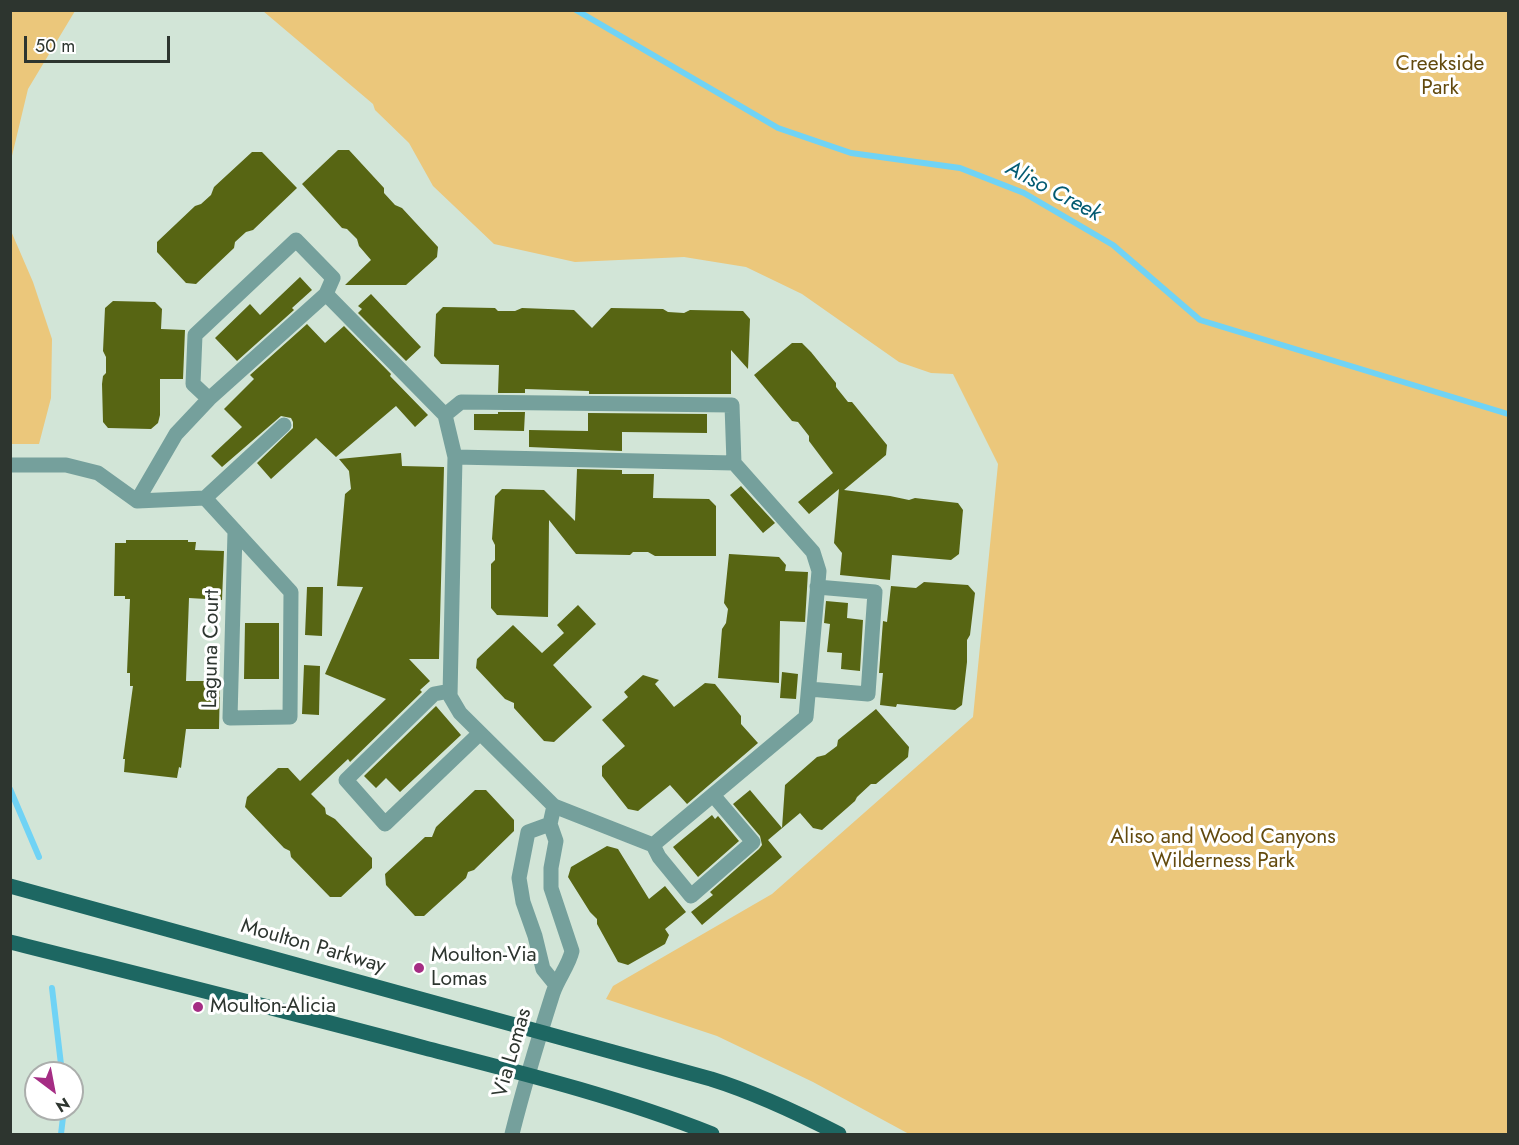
<!DOCTYPE html>
<style>
body{margin:0}
#map{position:relative;width:1519px;height:1145px;overflow:hidden;background:#d2e5d7;font-family:Jost,sans-serif}
canvas{display:block}
.frame{position:absolute;inset:0;border:12px solid #2d352f;pointer-events:none}
.north{position:absolute;left:24px;top:1061px;width:60px;height:60px;box-sizing:border-box;background:#fff;border:2px solid #abaeac;border-radius:50%;rotate:148deg;font-size:16px;font-weight:700;line-height:24px;text-align:center;color:#2d352f}
.north::after{content:'';display:block;margin:auto;width:21px;height:27px;background:#a52d84;clip-path:polygon(50% 0,100% 100%,50% 72%,0 100%)}
.scale{position:absolute;left:24px;top:36px;width:146px;height:27px;box-sizing:border-box;border:3px solid #2d352f;border-top:0;padding-left:8px;font-size:18px;line-height:21px;white-space:nowrap;color:#2d352f;-webkit-text-stroke:4px #fff;paint-order:stroke}
</style>
<div id="map">
<canvas width="1519" height="1145"></canvas>
<div class="frame"></div>
<div class="north">N</div>
<div class="scale">50 m</div>
</div>
<script>
const context = document.querySelector('canvas').getContext('2d');
context.lineJoin = 'round';
function paint(path, color) { context.fillStyle = color; context.fill(path, 'evenodd'); }
function strokePath(path, color, width, dash) { context.strokeStyle = color; context.lineWidth = width; context.lineCap = dash ? 'butt' : 'round'; context.setLineDash(dash || []); context.stroke(path); }
function drawText(font, color, halo, rows, align = 'center') {
  context.font = font + ' Jost,sans-serif'; context.lineWidth = 6; context.setLineDash([]); context.textBaseline = 'middle'; context.strokeStyle = halo; context.fillStyle = color; for (const [text, x, y, turn = 0] of rows) {
    context.save(); context.translate(x, y); context.rotate((+turn || 0) * Math.PI / 180); context.textAlign = isNaN(turn) ? turn : align; if (halo) context.strokeText(text, 0, 0); context.fillText(text, 0, 0); context.restore();
  }
}
paint(new Path2D(`
 M 11,10 L 75,11 L 28,89 L 11,160 Z
 M 263,11 L 1508,11 L 1508,1134 L 909,1134 L 813,1082 L 717,1036 L 606,999 L 613,986 L 772,894 L 973,717 L 998,464 L 953,374 L 931,373 L 899,362 L 802,294 L 746,267 L 684,257 L 575,262 L 494,244 L 433,186 L 409,143 L 375,110 L 373,104 Z
 M 11,231 L 33,282 L 52,339 L 51,398 L 39,444 L 11,444 Z`), '#ebc77b');
strokePath(new Path2D(`
 M 576,10 L 778,128 L 851,153 L 960,168 L 1024,193 L 1113,245 L 1200,320 L 1508,414
 M 10,789 L 39,857
 M 52,988 L 62,1073
 M 61,1134 L 64,1109`), '#70d3f5', 6);
paint(new Path2D(`
 M 338,150 L 349,150 L 384,188 L 384,193 L 395,205 L 402,208 L 438,247 L 437,257 L 406,285 L 345,285 L 371,260 L 359,246 L 357,239 L 347,229 L 342,228 L 302,184 Z
 M 252,152 L 262,152 L 297,188 L 253,230 L 246,232 L 235,242 L 234,248 L 196,284 L 186,283 L 157,252 L 157,242 L 195,206 L 201,204 L 211,195 L 214,187 Z
 M 300,277 L 312,290 L 292,308 L 294,310 L 237,361 L 215,338 L 250,304 L 260,315 Z
 M 371,294 L 421,347 L 406,361 L 358,313 L 362,309 L 358,306 Z
 M 113,301 L 155,302 L 162,309 L 161,329 L 185,330 L 183,379 L 160,379 L 160,415 L 158,423 L 151,429 L 108,428 L 103,422 L 102,384 L 103,376 L 106,373 L 106,357 L 103,351 L 105,308 Z
 M 443,307 L 495,308 L 498,311 L 515,311 L 522,308 L 574,310 L 592,328 L 611,308 L 663,309 L 668,312 L 684,313 L 690,310 L 743,311 L 750,319 L 748,369 L 731,350 L 731,394 L 589,394 L 589,391 L 525,389 L 525,393 L 498,393 L 499,365 L 441,364 L 434,356 L 436,314 Z
 M 307,324 L 325,343 L 344,326 L 391,374 L 390,376 L 428,415 L 415,427 L 396,406 L 336,457 L 316,438 L 271,479 L 257,463 L 293,428 L 293,422 L 291,418 L 281,416 L 222,467 L 211,456 L 242,427 L 224,409 L 254,379 L 250,375 Z
 M 792,343 L 802,343 L 811,352 L 836,383 L 836,387 L 848,402 L 852,402 L 887,445 L 886,455 L 844,490 L 890,496 L 909,500 L 915,498 L 958,503 L 963,510 L 959,554 L 951,560 L 892,555 L 890,580 L 840,575 L 842,553 L 834,543 L 839,489 L 809,514 L 798,502 L 833,473 L 809,441 L 809,436 L 798,422 L 792,421 L 754,375 Z
 M 498,412 L 525,412 L 524,431 L 474,430 L 474,414 L 498,414 Z
 M 588,413 L 707,414 L 707,433 L 622,432 L 622,451 L 529,447 L 529,430 L 588,431 Z
 M 401,453 L 402,466 L 444,467 L 439,659 L 409,659 L 430,681 L 420,690 L 422,692 L 350,762 L 348,759 L 311,794 L 325,808 L 326,814 L 335,819 L 372,858 L 372,868 L 341,897 L 330,897 L 291,857 L 290,851 L 284,848 L 245,807 L 247,797 L 278,768 L 288,768 L 300,781 L 386,699 L 325,674 L 363,587 L 337,586 L 345,494 L 351,489 L 349,471 L 339,459 Z
 M 577,469 L 622,470 L 622,474 L 654,474 L 653,498 L 709,499 L 716,506 L 716,556 L 655,556 L 648,552 L 633,552 L 630,555 L 576,554 L 549,520 L 548,617 L 497,615 L 491,608 L 491,564 L 495,560 L 495,545 L 492,539 L 495,496 L 502,489 L 544,490 L 575,521 Z
 M 741,486 L 775,523 L 763,533 L 730,495 Z
 M 126,540 L 188,540 L 188,542 L 196,542 L 195,550 L 224,551 L 222,600 L 189,598 L 186,681 L 220,681 L 219,729 L 186,729 L 181,768 L 179,767 L 177,778 L 124,772 L 125,759 L 123,759 L 133,686 L 130,686 L 130,673 L 127,673 L 130,599 L 125,599 L 125,596 L 114,596 L 115,543 L 126,543 Z
 M 729,554 L 779,557 L 786,565 L 785,571 L 808,572 L 805,622 L 780,621 L 779,683 L 718,678 L 722,629 L 726,623 L 728,609 L 724,603 Z
 M 924,582 L 968,585 L 975,593 L 970,635 L 967,640 L 967,662 L 962,705 L 955,710 L 897,704 L 896,707 L 880,705 L 883,673 L 879,673 L 883,621 L 887,622 L 891,586 L 916,588 Z
 M 307,587 L 323,587 L 322,636 L 305,635 Z
 M 826,601 L 848,603 L 847,618 L 863,620 L 860,671 L 841,669 L 842,653 L 827,652 L 830,624 L 824,623 Z
 M 578,605 L 596,624 L 553,665 L 592,707 L 554,742 L 544,741 L 514,708 L 514,703 L 505,699 L 476,668 L 477,659 L 513,625 L 542,653 L 564,633 L 557,625 Z
 M 245,623 L 279,623 L 279,679 L 244,679 Z
 M 304,665 L 320,666 L 319,715 L 302,714 Z
 M 782,672 L 798,674 L 796,699 L 780,698 Z
 M 643,675 L 659,680 L 655,684 L 674,707 L 705,683 L 715,684 L 741,716 L 741,724 L 758,743 L 687,804 L 670,785 L 638,811 L 628,809 L 602,776 L 602,766 L 625,746 L 602,720 L 628,697 L 624,692 Z
 M 436,706 L 461,735 L 400,792 L 386,778 L 376,788 L 364,776 Z
 M 876,709 L 909,747 L 908,757 L 876,784 L 871,784 L 857,797 L 855,801 L 822,830 L 813,828 L 800,813 L 768,840 L 782,857 L 702,925 L 691,912 L 713,895 L 710,892 L 759,849 L 762,845 L 760,836 L 733,804 L 750,790 L 782,828 L 785,785 L 817,757 L 825,755 L 837,746 L 838,740 Z
 M 475,790 L 486,790 L 514,820 L 514,831 L 474,870 L 468,872 L 466,878 L 424,916 L 415,916 L 386,885 L 385,874 L 425,837 L 432,837 L 436,827 Z
 M 712,815 L 715,819 L 718,816 L 739,841 L 698,877 L 673,847 Z
 M 607,846 L 618,849 L 649,899 L 665,886 L 686,912 L 665,929 L 669,935 L 665,944 L 628,965 L 618,962 L 597,924 L 597,919 L 590,912 L 568,877 L 571,867 Z`), '#576513');
strokePath(new Path2D(`
 M 209,399 L 193,384 L 195,335 L 296,240 L 333,278 L 326,294 L 445,415
 M 461,402 L 732,405 L 734,463 L 813,552 L 819,571 L 806,717 L 653,845 L 554,806 L 460,713 L 450,696 L 455,457 L 445,415 Z
 M 455,457 L 734,463
 M 10,465 L 66,465 L 98,473 L 137,501 L 205,498 L 291,592 L 290,717 L 230,718 L 235,532
 M 205,498 L 284,425
 M 137,501 L 176,434 L 209,399 L 326,294
 M 809,689 L 868,694 L 875,592 L 817,587
 M 450,691 L 434,694 L 346,780 L 385,824 L 480,733
 M 550,824 L 528,832 L 519,878 L 523,902 L 535,936 L 543,969 L 556,985
 M 653,845 L 659,857 L 691,896 L 753,842 L 713,795
 M 512,1134 C 524,1086 538,1040 553,993 C 558,978 569,965 572,951 L 551,888 L 551,868 L 556,841 L 550,824 L 554,806`), '#75a09c', 15);
strokePath(new Path2D(`
 M 10,886 L 711,1079 C 756,1093 798,1113 839,1134
 M 10,942 C 149,977 287,1011 425,1048 C 522,1073 619,1097 712,1134`), '#1d6762', 15);
for (const [x, y, r, color] of [
 [419,968,6,"#a52d84"],
 [198,1007,6,"#a52d84"]
]) { const dot = new Path2D(); dot.arc(x, y, r, 0, 2 * Math.PI); context.fillStyle = color; context.fill(dot); strokePath(dot, '#fff', 2); }
drawText('21px', '#634a0e', '#fff', [
 ["Creekside",1440,65],
 ["Park",1440,89],
 ["Aliso and Wood Canyons",1223,838],
 ["Wilderness Park",1223,862]
]);
drawText('21px', '#2d352f', '#fff', [
 ["Laguna Court",212,649,-89],
 ["Moulton Parkway",313,947,16],
 ["Via Lomas",513,1053,-74]
]);
drawText('21px', '#2d352f', '#fff', [
 ["Moulton-Via",431,956],
 ["Lomas",431,980],
 ["Moulton-Alicia",210,1007]
], 'left');
drawText('italic 22px', '#035b72', '#fff', [
 ["Aliso Creek",1053,192,28]
]);
</script>
